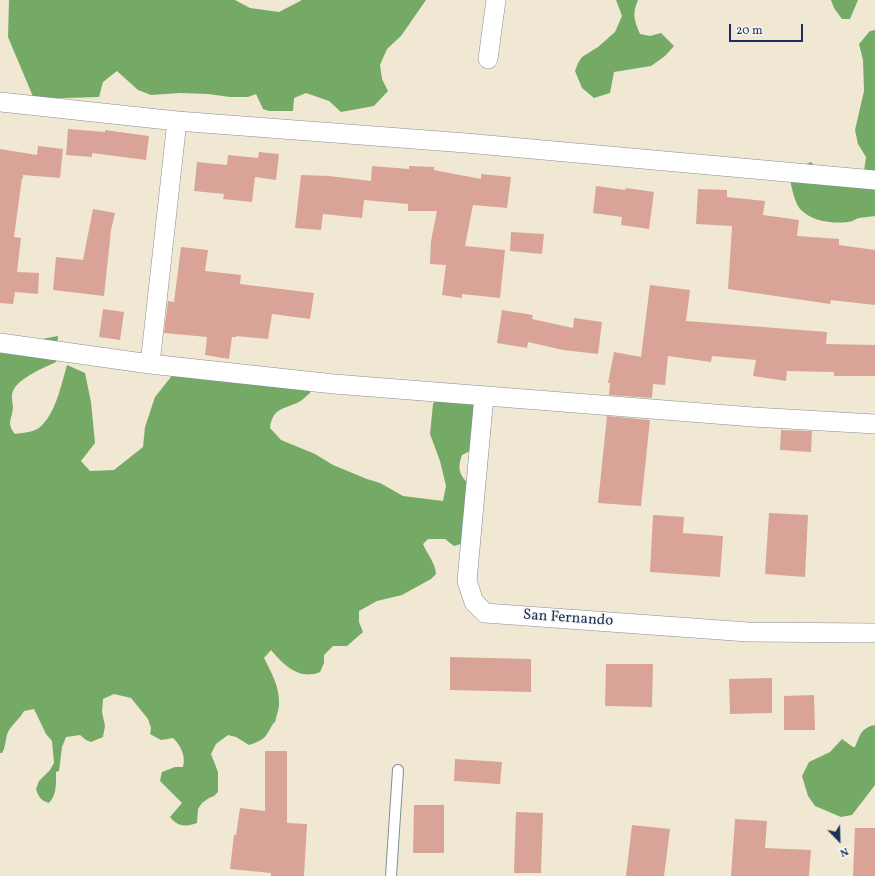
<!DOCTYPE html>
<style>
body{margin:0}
#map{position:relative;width:875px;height:876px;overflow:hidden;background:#f1e8d3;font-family:Vollkorn,serif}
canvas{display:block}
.north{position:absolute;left:819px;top:820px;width:40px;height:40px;-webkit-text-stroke:3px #f6f6f2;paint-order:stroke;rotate:157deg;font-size:11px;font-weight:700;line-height:16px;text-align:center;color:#1b2f5e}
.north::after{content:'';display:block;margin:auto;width:14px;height:18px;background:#1b2f5e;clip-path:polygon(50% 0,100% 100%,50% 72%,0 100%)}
.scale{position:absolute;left:729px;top:24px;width:74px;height:18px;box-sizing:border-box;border:2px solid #1b2f5e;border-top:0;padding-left:5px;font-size:12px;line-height:14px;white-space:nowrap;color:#1b2f5e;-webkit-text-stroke:3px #f6f6f2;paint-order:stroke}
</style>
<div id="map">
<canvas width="875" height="876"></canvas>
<div class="north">N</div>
<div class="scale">20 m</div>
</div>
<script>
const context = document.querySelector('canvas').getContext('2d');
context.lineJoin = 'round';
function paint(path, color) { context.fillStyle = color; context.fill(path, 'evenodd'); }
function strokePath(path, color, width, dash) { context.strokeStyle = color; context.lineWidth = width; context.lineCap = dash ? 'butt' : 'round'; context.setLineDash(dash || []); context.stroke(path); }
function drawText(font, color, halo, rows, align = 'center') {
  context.font = font + ' Vollkorn,serif'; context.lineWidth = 3; context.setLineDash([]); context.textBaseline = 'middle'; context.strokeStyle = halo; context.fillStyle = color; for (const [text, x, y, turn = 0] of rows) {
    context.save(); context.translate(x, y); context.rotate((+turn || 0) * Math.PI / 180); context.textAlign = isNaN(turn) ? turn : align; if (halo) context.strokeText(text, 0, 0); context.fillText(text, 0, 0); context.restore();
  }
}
paint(new Path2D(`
 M 9,0 L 235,0 L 250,8 L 279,12 L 302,0 L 426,0 L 401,36 L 387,49 L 380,65 L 382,79 L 388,91 L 374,106 L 341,112 L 329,101 L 306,93 L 294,98 L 293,111 L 269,111 L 263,109 L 256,94 L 248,97 L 230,97 L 208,94 L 180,93 L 151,95 L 138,90 L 117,71 L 103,82 L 99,97 L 34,99 L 8,37 Z
 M 616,0 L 638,0 C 632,14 634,20 640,34 L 650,36 L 661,33 L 674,46 L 665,56 L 651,66 L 614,72 L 610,93 L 594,98 L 582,88 L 575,71 L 578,63 L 582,57 L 598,47 L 615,32 L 622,16 Z
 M 831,0 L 858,0 L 850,19 L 842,19 L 834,8 Z
 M 875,30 L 875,216 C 870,217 864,217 859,218 C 855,219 852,222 848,222 C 832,224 812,221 801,210 C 794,203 790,181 789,171 L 811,162 L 823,174 L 864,171 L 866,157 L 858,144 L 855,130 L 864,91 L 863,60 L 859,44 L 870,31 Z
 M 58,336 L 56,362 C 45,367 20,378 14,389 C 10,396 13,402 13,408 C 12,419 6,423 15,434 C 21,433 34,432 39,428 C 56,414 61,385 67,365 L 85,373 L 91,402 L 95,443 L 81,461 L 90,471 L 114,470 L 143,447 L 145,427 L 155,397 L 174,373 L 277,375 L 300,370 L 308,374 L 310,393 C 307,395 305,398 302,400 C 287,410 273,405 270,428 L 281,440 L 315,454 L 333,465 L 367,479 L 380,483 L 403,496 L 443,501 L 446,486 L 440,461 L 430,434 L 433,404 L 446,383 L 483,387 L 472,450 L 462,455 C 456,471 461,477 473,488 L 464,543 L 454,546 L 445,539 L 428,539 L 423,544 C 428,556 435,562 436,574 L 431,579 L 402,595 L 377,601 L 359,611 L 359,622 L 363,632 L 347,646 L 333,646 L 324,655 L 324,663 L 320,672 C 299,681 283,664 271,650 L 264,658 C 271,672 280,687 279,704 C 279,710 276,716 275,723 L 274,722 C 265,737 267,739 249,745 L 236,737 L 228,735 L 216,744 L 211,754 L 218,772 L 218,792 L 214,796 L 209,798 L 202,803 L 198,809 L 197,823 C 186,827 178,827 170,817 L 182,803 L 160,781 L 162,772 L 175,767 L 183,767 C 186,756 181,746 173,738 L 161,740 L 150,734 L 151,728 L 148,719 L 131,698 L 114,694 L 103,699 L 102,712 L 105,726 L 103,737 L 91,742 L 86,740 L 80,735 L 66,737 L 62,747 L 59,771 L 56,772 C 56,783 57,795 49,803 C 41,801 38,796 36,789 L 39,781 L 50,770 L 54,763 L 52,741 L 46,734 L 34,709 L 24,711 C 20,719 12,724 8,732 C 5,739 6,747 2,753 L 0,753 L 0,348 L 10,345 Z
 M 875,725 L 875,785 L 852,815 L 841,817 L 815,806 L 808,796 L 802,776 L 809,762 L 830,752 L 842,739 L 853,747 L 855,747 C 860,736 860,728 875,725 Z`), '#74aa66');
paint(new Path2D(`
 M 68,129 L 105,132 L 105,130 L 149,136 L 146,160 L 92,153 L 92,157 L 66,155 Z
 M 38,146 L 63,149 L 60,178 L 23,175 L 23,178 L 22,178 L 14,237 L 21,238 L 17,272 L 39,273 L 38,294 L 15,292 L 13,304 L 0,303 L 0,149 L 37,155 Z
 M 259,152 L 279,154 L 276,180 L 255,177 L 252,202 L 223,199 L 224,194 L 194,191 L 197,162 L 227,165 L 228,155 L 258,158 Z
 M 372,166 L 409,169 L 409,166 L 434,167 L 434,170 L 481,179 L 481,174 L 511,177 L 507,208 L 473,205 L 465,246 L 505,250 L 500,298 L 462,294 L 462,298 L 442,295 L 446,265 L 430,264 L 431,241 L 437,211 L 408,211 L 408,204 L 364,200 L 362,218 L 323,214 L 321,230 L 295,228 L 301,175 L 329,176 L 371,181 Z
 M 596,186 L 625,190 L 626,188 L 654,192 L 649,229 L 621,225 L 622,217 L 593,213 Z
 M 698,189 L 727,190 L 727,197 L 765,201 L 763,215 L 799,220 L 797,236 L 839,239 L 839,245 L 875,250 L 875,305 L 831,300 L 830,304 L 728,289 L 732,226 L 696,224 Z
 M 93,209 L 115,213 L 111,230 L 104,296 L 53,290 L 56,257 L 83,260 Z
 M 511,232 L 544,234 L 542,254 L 510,251 Z
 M 181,247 L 208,250 L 205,271 L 241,275 L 240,284 L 314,293 L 310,319 L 272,314 L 268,339 L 236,336 L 236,337 L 232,337 L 229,359 L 205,355 L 207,337 L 164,333 L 168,301 L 174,302 Z
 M 650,285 L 690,290 L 686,321 L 827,332 L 826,344 L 875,345 L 875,376 L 834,376 L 834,372 L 787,371 L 786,381 L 753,376 L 756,360 L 712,356 L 711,362 L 668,356 L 665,385 L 653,384 L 652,398 L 609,395 L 610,383 L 608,383 L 614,352 L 641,357 Z
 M 103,309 L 124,312 L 120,340 L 99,337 Z
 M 502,310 L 533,315 L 532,319 L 573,328 L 574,318 L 602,322 L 598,354 L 563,350 L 528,342 L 527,348 L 497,343 Z
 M 607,416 L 650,420 L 641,506 L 598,503 Z
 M 781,430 L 812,431 L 811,452 L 780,450 Z
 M 769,513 L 808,515 L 805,577 L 765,574 Z
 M 653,515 L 684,517 L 683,533 L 723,536 L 720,577 L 650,572 Z
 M 450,657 L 531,659 L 531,692 L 450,690 Z
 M 606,664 L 653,664 L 652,707 L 605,706 Z
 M 772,678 L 772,713 L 730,714 L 729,679 Z
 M 814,695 L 815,730 L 784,730 L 784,696 Z
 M 265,751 L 287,751 L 287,823 L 307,824 L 304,876 L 271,876 L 271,873 L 230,869 L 234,835 L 236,835 L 240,808 L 265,811 Z
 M 455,759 L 502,762 L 500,784 L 454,781 Z
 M 414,805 L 444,805 L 444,853 L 413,853 Z
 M 516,812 L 543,813 L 541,873 L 514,873 Z
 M 735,819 L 767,821 L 765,848 L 811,850 L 809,876 L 731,876 Z
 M 632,825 L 670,829 L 664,876 L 626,876 Z
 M 855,828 L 875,828 L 875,876 L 853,876 Z`), '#d9a497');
const lane = new Path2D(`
 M 391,876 L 398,770`);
const street = new Path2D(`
 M 488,59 L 496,0
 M 0,102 L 177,121 L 466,143 L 875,180
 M 0,343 L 150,364 L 334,384 L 753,417 L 875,424
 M 150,364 L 177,121
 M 484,396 L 467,581 L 474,602 L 485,613 L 748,632 L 875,633`);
strokePath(lane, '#868c98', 12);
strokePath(street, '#868c98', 20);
strokePath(lane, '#fff', 10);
strokePath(street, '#fff', 19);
drawText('15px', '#1b2f5e', '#f6f6f2', [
 ["San Fernando",568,619,4]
]);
</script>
